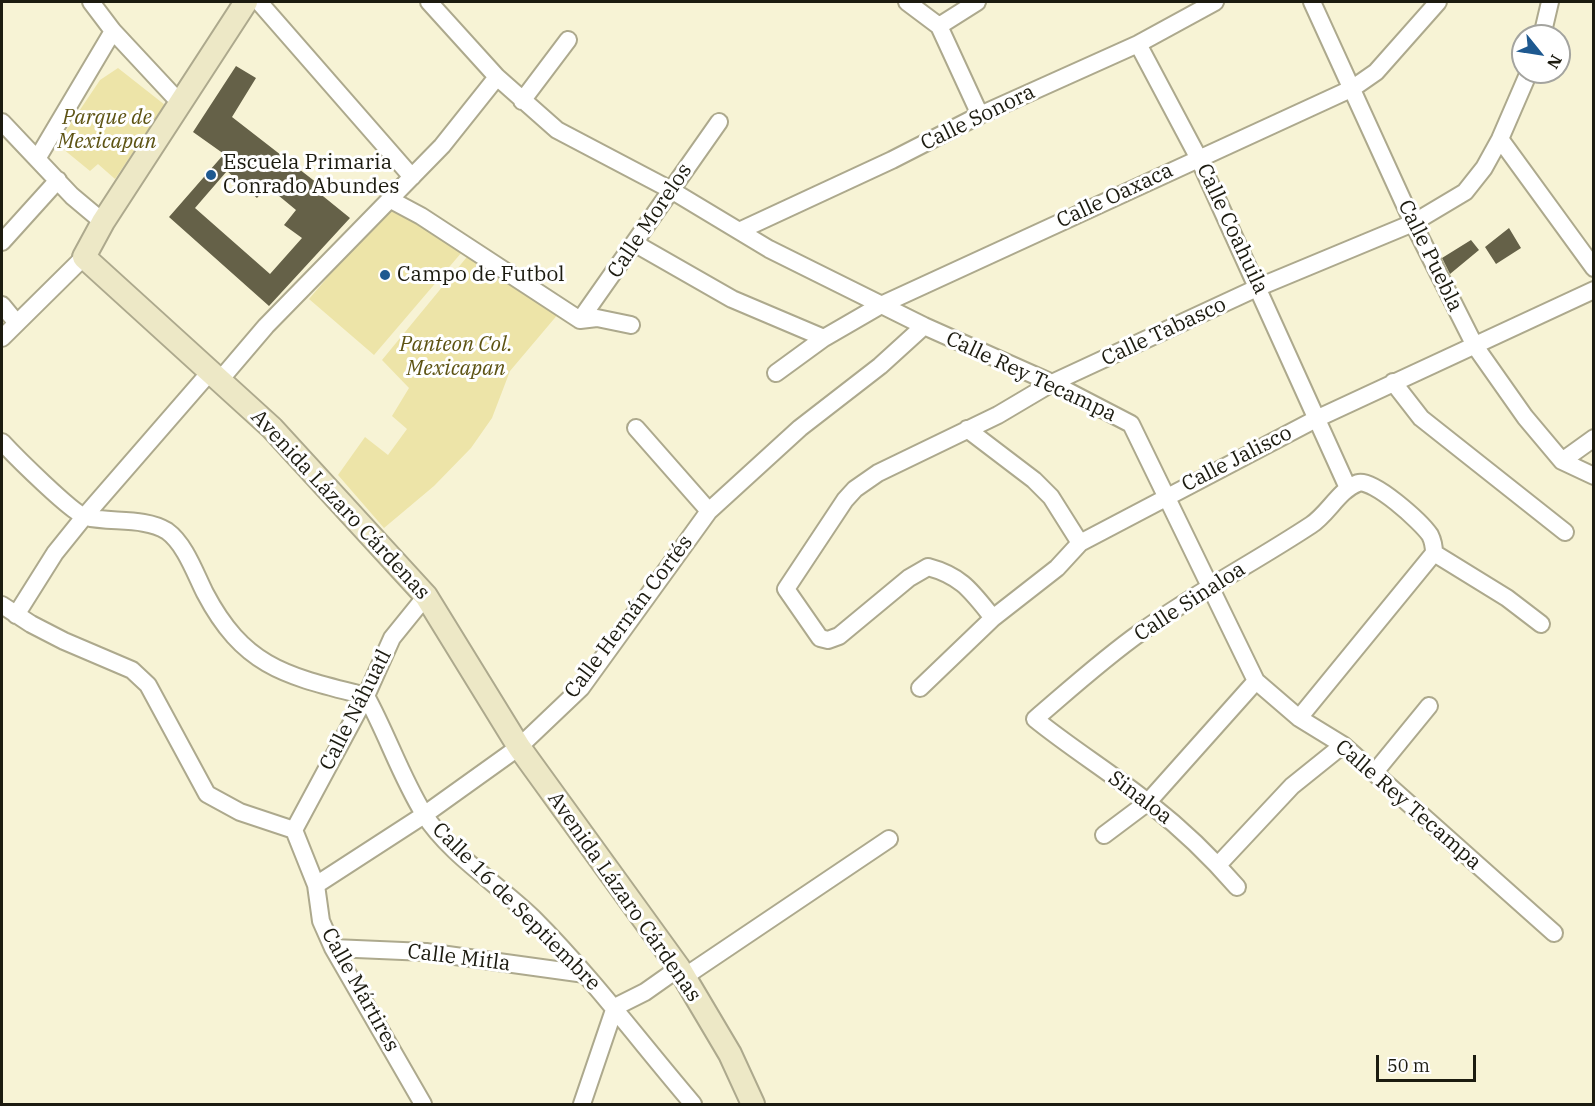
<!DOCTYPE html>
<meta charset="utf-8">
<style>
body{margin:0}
#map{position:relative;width:1595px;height:1106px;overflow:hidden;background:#f7f3d5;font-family:"IBM Plex Serif",serif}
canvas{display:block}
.frame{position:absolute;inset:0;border:3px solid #1c1b10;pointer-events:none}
.north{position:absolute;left:1511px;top:24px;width:60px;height:60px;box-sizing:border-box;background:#fff;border:2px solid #a4a49f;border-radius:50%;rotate:120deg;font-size:16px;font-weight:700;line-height:24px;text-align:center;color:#1c1b10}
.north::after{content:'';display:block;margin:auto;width:21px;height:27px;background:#1e5990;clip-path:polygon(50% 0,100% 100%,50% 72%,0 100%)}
.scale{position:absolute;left:1376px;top:1055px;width:100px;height:27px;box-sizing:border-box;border:3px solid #1c1b10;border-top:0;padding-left:8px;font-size:18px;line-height:21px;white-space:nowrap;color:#1c1b10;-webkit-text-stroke:4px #fff;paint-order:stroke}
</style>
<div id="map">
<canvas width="1595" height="1106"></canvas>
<div class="frame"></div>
<div class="north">N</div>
<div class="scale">50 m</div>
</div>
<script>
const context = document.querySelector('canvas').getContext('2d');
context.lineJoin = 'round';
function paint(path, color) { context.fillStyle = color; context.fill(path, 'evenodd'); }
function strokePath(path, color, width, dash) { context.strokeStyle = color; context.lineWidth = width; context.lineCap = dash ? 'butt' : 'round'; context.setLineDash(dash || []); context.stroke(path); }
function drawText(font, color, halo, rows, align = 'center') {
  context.font = font + ' "IBM Plex Serif",serif'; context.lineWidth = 6; context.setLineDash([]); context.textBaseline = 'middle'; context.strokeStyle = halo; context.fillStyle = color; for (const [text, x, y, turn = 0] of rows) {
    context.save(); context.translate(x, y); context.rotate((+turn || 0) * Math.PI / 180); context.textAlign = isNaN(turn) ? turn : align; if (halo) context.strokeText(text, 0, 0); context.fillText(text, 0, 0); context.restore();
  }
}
paint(new Path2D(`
 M 118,68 L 165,105 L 115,179 L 98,164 L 90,171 L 57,144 L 100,80 Z
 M 397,196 L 462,252 L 374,355 L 309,299 Z
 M 471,252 L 559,313 L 510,371 L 492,418 L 471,448 L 434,486 L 384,528 L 338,475 L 365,437 L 388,455 L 407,429 L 392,416 L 409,388 L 382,360 Z`), '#ede4a8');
paint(new Path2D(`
 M 236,66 L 256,78 L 232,117 L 317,183 L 313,188 L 350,218 L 269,306 L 169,217 L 224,154 L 193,132 ZM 227,171 L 257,198 L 267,186 L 296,210 L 284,225 L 302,238 L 270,274 L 195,208 Z
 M 1509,228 L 1521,248 L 1496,264 L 1485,247 Z
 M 1471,240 L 1479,250 L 1450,274 L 1442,258 Z`), '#656148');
const minor = new Path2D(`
 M 91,2 L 113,31 L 181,104
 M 259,2 L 412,177
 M 429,2 L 497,77 L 557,130 L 671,190 L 769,249 L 924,326 L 1052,383 L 1131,424 L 1256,681 L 1299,718 L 1343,745 L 1554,933
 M 907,2 L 939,26 L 980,115
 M 1312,2 L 1413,223 L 1475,346 L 1525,417 L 1562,461 L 1594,476
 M 939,26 L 977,2
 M 1542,36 L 1550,2
 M 1138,44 L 1198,157 L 1348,488
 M 522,101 L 568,40
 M 2,122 L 72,196 L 103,222
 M 1500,139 L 1594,268
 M 37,159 L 113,31
 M 391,200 L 421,216 L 580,320
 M 739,231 L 892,160 L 980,115 L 1138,44 L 1215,2
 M 2,242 L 58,180
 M 634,243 L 732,299 L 824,338
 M 2,305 L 16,322
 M 580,320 L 719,122
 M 580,320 L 597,318 L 631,325
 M 2,338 L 84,257
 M 776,373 L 824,338 L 881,305 L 1353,88 L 1376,72 L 1438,2
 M 220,380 L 266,326 L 442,146 L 497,77
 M 1393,382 L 1421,418 L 1565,532
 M 636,428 L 709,511
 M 967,429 L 1034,480 L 1051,497 L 1080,543
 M 2,442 C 14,455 73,514 86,517 C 111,523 145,517 167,531 C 185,544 195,573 205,593 C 245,669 288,676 366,696 C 387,734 401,777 424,814 C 449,854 499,885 533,918 C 591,976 640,1042 693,1104
 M 1562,461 L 1594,438
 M 1434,553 L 1507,598 L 1541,624
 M 2,605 L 31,624 L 64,641 L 132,670 L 148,685 L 207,794 L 240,812 L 294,830
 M 16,615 L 55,553 L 84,517 L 210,372
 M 993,618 C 972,592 962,576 928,567 L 909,578 L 839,636 L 828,640 L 820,638 L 786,589 L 845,500 L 855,489 L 878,473 L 998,415 L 1052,383 L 1259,287 L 1413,223 L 1465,192 L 1484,168 L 1500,139 L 1529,72
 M 920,688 L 993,618 L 1057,568 L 1080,543 L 1316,419 L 1594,290
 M 1299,718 L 1434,553
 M 1375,772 L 1429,706
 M 294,830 L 316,885 L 321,921 L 333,948 L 423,1104
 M 294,830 L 366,696 L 392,638 L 426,596
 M 1104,835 L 1148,802 L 1256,681
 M 1218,865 L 1292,786 L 1343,745
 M 316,885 L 424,815 L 519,747 L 581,688 L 709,511 L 800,428 L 880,366 L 924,326
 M 1237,887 C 1211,857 1182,829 1150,804 C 1113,774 1072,749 1035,719 C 1069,690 1103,659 1141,632 C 1195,593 1255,562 1311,525 C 1328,514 1339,490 1358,483 C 1373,478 1421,522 1430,535 C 1433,541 1434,546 1434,553
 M 333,948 L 426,952 L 585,974
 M 684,977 L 889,839
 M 582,1104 L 615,1007 L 645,992 L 679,968`);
const secondary = new Path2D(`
 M 246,2 L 103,222 L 84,257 L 272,428 L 426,596 L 519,747 L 679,968 L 730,1054 L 753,1104`);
strokePath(minor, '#ada98d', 20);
strokePath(secondary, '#ada98d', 26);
strokePath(minor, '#fff', 16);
strokePath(secondary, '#ede8c6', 22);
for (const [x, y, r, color] of [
 [211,175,6,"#1e5990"],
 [385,275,6,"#1e5990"]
]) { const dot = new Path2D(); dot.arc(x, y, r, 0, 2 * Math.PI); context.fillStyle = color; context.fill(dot); strokePath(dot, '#fff', 2); }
drawText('italic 21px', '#5d5313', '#fff', [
 ["Parque de",107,118],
 ["Mexicapan",107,142],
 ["Panteon Col.",456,345],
 ["Mexicapan",456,369]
]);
drawText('21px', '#1c1b10', '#fff', [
 ["Calle Sonora",978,118,-26],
 ["Calle Oaxaca",1115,196,-25],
 ["Calle Morelos",650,221,-56],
 ["Calle Coahuila",1232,229,65],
 ["Calle Puebla",1430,256,64],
 ["Calle Tabasco",1164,332,-25],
 ["Calle Rey Tecampa",1031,377,25],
 ["Calle Jalisco",1237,459,-27],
 ["Avenida Lázaro Cárdenas",340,505,47],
 ["Calle Sinaloa",1190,602,-33],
 ["Calle Hernán Cortés",629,617,-53],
 ["Calle Náhuatl",356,710,-63],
 ["Sinaloa",1140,798,37],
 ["Calle Rey Tecampa",1408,805,41],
 ["Avenida Lázaro Cárdenas",624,897,55],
 ["Calle 16 de Septiembre",516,907,45],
 ["Calle Mitla",459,958,7],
 ["Calle Mártires",360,990,61]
]);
drawText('21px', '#1c1b10', '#fff', [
 ["Escuela Primaria",223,163],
 ["Conrado Abundes",223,187],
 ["Campo de Futbol",397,275]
], 'left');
</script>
